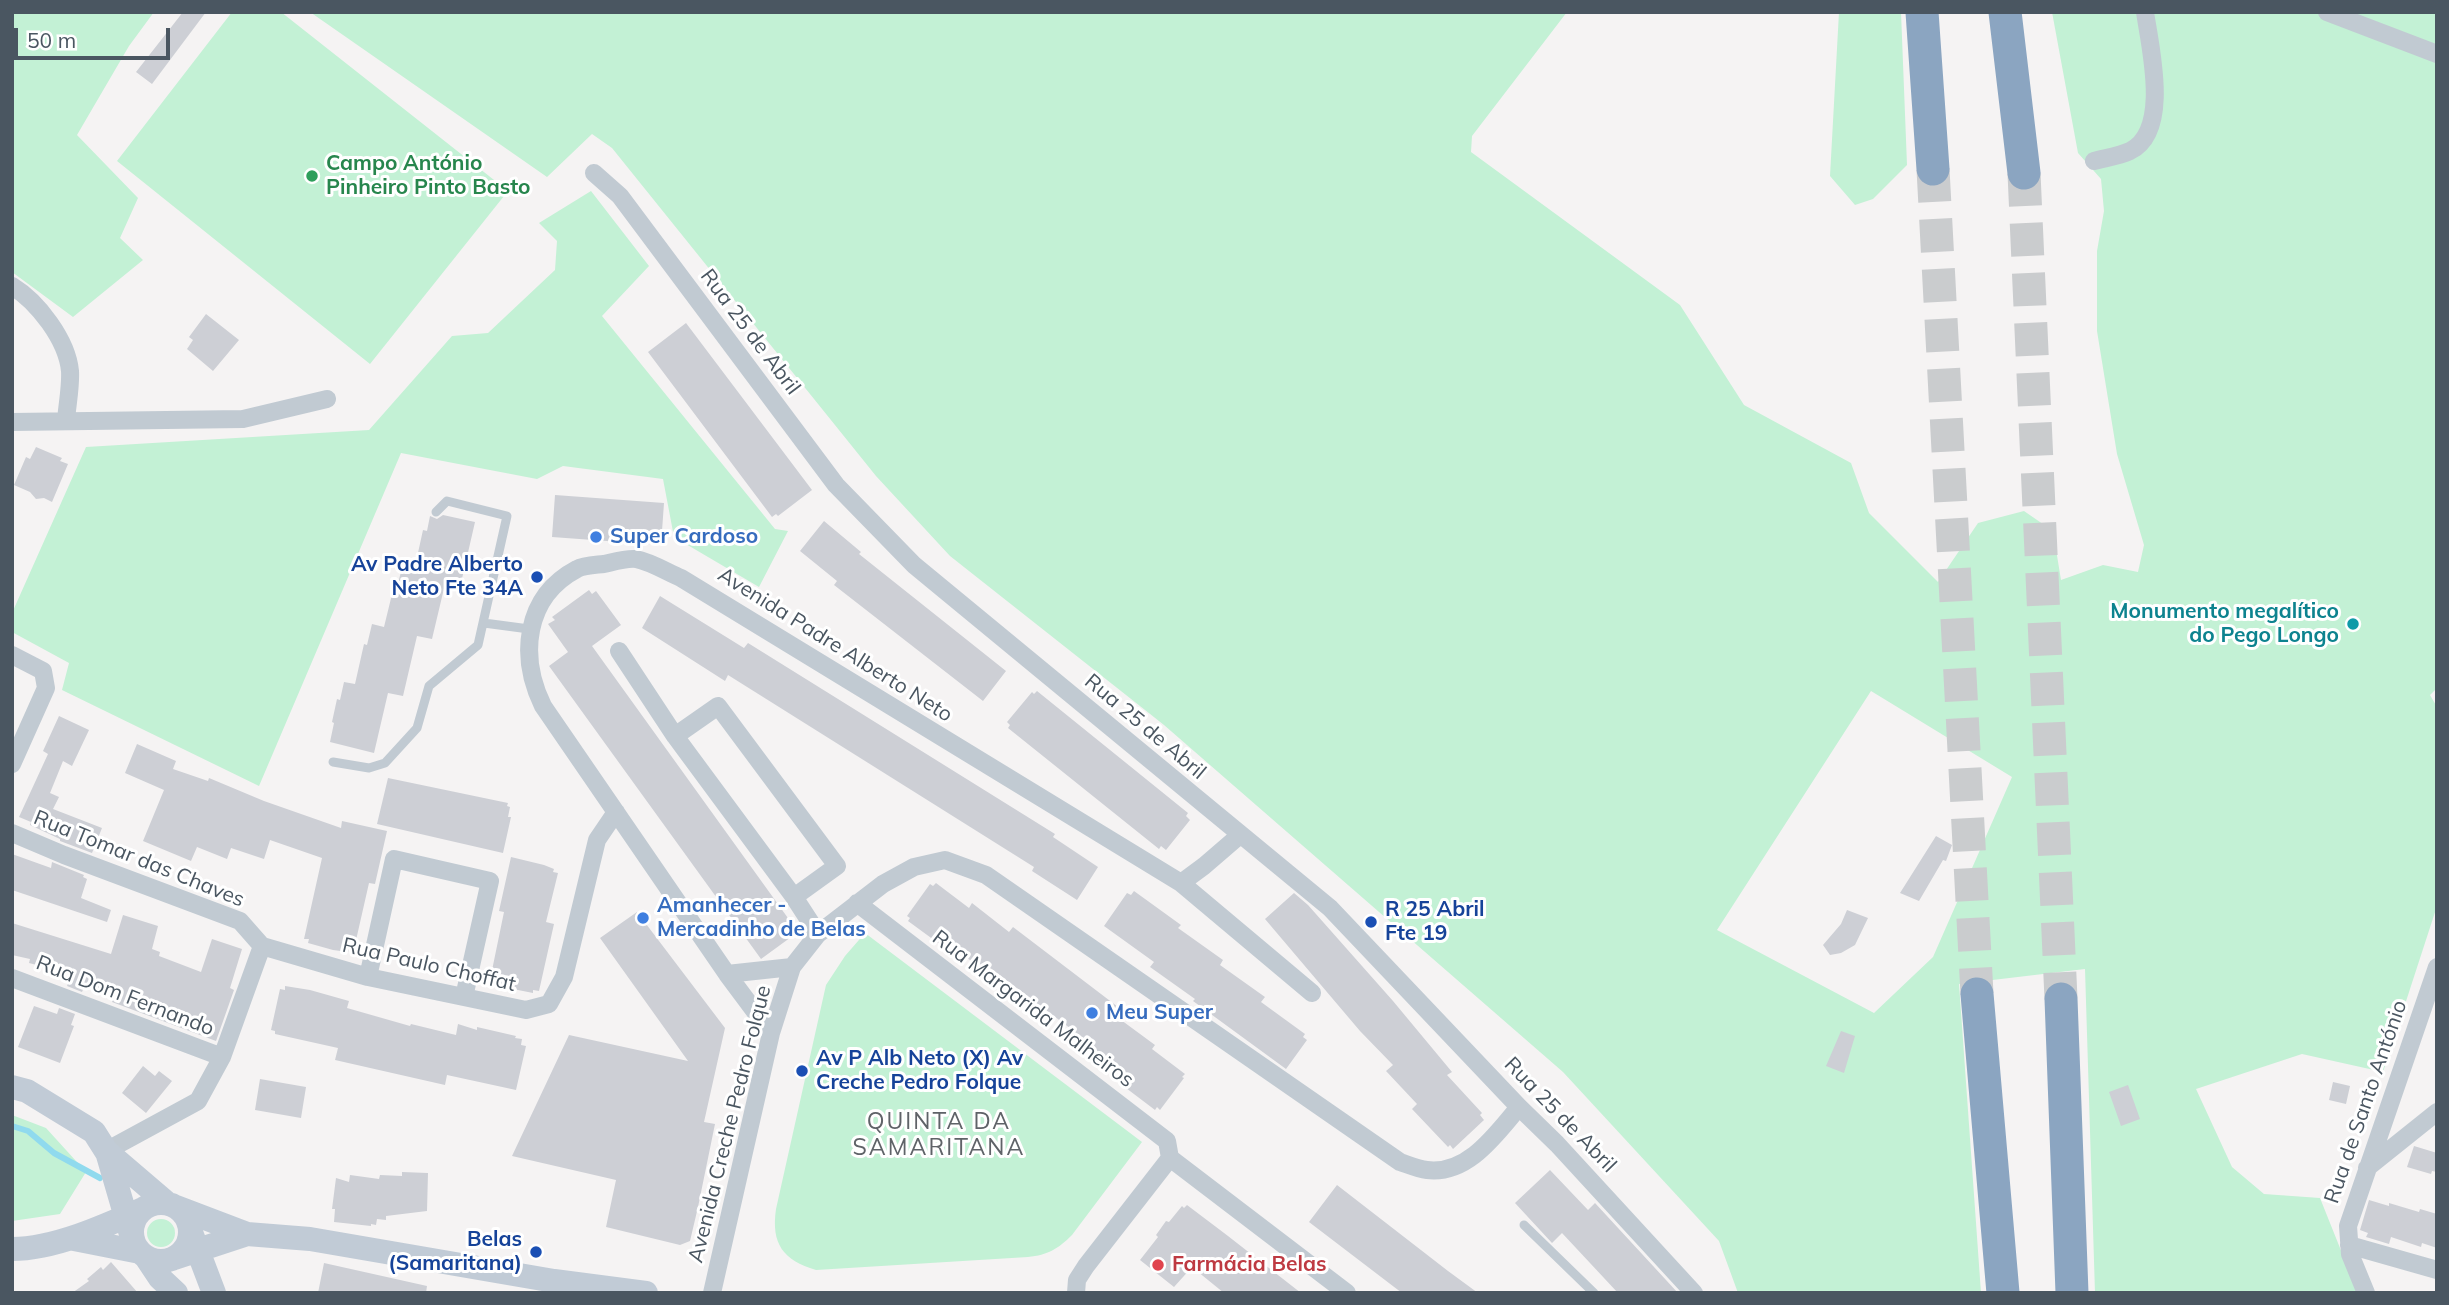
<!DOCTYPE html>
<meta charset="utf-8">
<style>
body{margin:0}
#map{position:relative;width:2449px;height:1305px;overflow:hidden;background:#f5f3f3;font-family:Mulish,sans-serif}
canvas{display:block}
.frame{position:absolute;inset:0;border:14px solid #4a5661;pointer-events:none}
.scale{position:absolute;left:14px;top:28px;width:156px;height:32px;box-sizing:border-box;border:4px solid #4a5661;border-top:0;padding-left:9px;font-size:21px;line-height:24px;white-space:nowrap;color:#4a5661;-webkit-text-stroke:5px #fff;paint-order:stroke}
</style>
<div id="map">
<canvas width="2449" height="1305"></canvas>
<div class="frame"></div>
<div class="scale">50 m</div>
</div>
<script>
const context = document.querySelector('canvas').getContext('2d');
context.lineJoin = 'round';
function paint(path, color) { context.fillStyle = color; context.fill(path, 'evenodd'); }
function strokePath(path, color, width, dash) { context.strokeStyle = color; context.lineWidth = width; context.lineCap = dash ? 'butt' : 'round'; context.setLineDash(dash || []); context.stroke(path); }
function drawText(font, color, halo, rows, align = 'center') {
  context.font = font + ' Mulish,sans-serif'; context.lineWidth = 6; context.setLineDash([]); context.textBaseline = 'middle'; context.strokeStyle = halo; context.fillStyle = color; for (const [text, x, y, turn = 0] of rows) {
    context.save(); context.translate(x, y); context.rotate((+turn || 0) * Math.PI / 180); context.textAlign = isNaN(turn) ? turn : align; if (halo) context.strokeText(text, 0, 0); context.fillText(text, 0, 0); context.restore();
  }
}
paint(new Path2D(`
 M 12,12 L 154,12 L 129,46 L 77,135 L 138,198 L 120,238 L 143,260 L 73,317 L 12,272 Z
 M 232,12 L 281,12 L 508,191 L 370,364 L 117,161 Z
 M 310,12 L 1567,12 L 1472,136 L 1471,152 L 1680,305 L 1744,405 L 1851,463 L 1869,513 L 1938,582 L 1978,523 L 2024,511 L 2053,531 L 2061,580 L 2103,565 L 2138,572 L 2144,545 L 2117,454 L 2097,331 L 2097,251 L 2104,211 L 2101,179 L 2078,153 L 2052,12 L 2437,12 L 2437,688 L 2430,695 L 2437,707 L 2437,906 L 2383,1072 L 2302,1054 L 2196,1089 L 2232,1167 L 2264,1194 L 2320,1198 L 2358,1293 L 2095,1293 L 2085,969 L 1959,984 L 1981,1293 L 1738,1293 L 1719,1241 L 1563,1072 L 1164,725 L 950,556 L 876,476 L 612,148 L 592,134 L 547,177 ZM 1871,691 L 2012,777 L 1933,957 L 1874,1013 L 1717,930 Z
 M 1839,12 L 1901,12 L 1907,165 L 1873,199 L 1855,205 L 1830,176 Z
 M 591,191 L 649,266 L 602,316 L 775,529 L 788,531 L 759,587 L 674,537 L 663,479 L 563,466 L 537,479 L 401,453 L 259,786 L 62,690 L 69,663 L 12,632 L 12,613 L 86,447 L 369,430 L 452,336 L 488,333 L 555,270 L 557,241 L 539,223 Z
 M 865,933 L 1142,1142 L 1072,1235 C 1058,1249 1048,1255 1028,1257 L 816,1270 C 783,1260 771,1244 776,1209 L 826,985 L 845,956 Z
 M 12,1115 L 46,1128 L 86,1172 L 60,1214 L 12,1221 Z
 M147 1233a14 14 0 1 1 28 0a14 14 0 1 1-28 0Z`), '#c3f1d5');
strokePath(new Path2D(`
 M 12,1126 L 28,1131 L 54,1153 L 100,1178`), '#90daee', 6);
paint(new Path2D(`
 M 183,12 L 206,12 L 152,84 L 136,72 Z
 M 206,314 L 239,340 L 213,371 L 187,349 L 193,340 L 189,337 Z
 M 686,323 L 812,490 L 778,516 L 776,514 L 772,517 L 648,352 Z
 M 36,447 L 62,458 L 60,461 L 68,464 L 52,502 L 44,498 L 36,499 L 30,492 L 14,485 L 26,457 L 30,459 Z
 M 555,495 L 664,503 L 661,545 L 552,537 Z
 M 443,515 L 475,522 L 461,583 L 446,580 L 432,639 L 417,636 L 403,696 L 388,693 L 374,753 L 330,742 L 334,723 L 332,722 L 337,699 L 340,700 L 344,682 L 355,684 L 364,644 L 367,645 L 372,624 L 384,627 L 394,586 L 397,587 L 402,568 L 414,571 L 423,530 L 427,531 L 430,516 L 437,519 Z
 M 824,521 L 861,552 L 859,554 L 1006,671 L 983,701 L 834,585 L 837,581 L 800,551 Z
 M 589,590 L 592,594 L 596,591 L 621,625 L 592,646 L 798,932 L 761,959 L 549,666 L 568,652 L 548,624 L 555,620 L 552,617 Z
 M 660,596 L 744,648 L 748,643 L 1055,834 L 1053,837 L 1098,867 L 1077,900 L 1032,871 L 1034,867 L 728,675 L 725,681 L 642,628 Z
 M 1037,691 L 1188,813 L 1186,816 L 1190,820 L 1166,850 L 1161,846 L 1159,849 L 1008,728 L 1010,725 L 1007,722 L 1032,692 L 1034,694 Z
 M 59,716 L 89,730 L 72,766 L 63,761 L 50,793 L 59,797 L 53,809 L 102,828 L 92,853 L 60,841 L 60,839 L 30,825 L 31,822 L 19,817 L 48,754 L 43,751 Z
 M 137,744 L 176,761 L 173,769 L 208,781 L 209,778 L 264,801 L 341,828 L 342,821 L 387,831 L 375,884 L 369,883 L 354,949 L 349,948 L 348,952 L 333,950 L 308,943 L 309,939 L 304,939 L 322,858 L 270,840 L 264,859 L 231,848 L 227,859 L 197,847 L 191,861 L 143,841 L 164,790 L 125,773 Z
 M 388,778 L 508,803 L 507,806 L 510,807 L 508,817 L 511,817 L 503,853 L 377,824 Z
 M 1936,836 L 1952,845 L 1946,861 L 1943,860 L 1919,901 L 1900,893 Z
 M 12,854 L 51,868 L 52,862 L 84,875 L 83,877 L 87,879 L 81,898 L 111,910 L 107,922 L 12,890 Z
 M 511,857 L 544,865 L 554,869 L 553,872 L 558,873 L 546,922 L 554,924 L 539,991 L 533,990 L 533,993 L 493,985 L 494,981 L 490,980 L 504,912 L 499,911 Z
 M 936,883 L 969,908 L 972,903 L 1009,932 L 1013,927 L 1122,1010 L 1117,1017 L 1155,1045 L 1152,1049 L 1185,1074 L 1182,1077 L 1184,1078 L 1160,1110 L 1157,1107 L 1155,1110 L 1126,1088 L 1128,1080 L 1091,1052 L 1095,1047 L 985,964 L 982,969 L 944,941 L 938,943 L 908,921 L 910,918 L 907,916 L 930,884 L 933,886 Z
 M 1134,891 L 1181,925 L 1178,928 L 1223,960 L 1220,965 L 1265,997 L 1261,1002 L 1305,1034 L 1303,1037 L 1307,1040 L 1286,1069 L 1193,1001 L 1195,999 L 1150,967 L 1154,962 L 1104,926 L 1127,893 L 1131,895 Z
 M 1294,893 L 1308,905 L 1393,1001 L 1452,1072 L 1447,1075 L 1482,1113 L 1480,1115 L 1484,1120 L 1453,1149 L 1450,1145 L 1448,1147 L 1412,1109 L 1417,1104 L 1386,1071 L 1393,1065 L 1360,1031 L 1265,919 Z
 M 1847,910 L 1868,918 L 1855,945 L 1841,953 L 1830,955 L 1823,945 L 1841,924 Z
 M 637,912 L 725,1028 L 704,1122 L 715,1124 L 698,1207 L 690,1241 L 680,1245 L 606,1227 L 616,1180 L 512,1156 L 569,1035 L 688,1061 L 600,938 Z
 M 123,915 L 158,926 L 152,949 L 160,952 L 159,956 L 201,972 L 212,939 L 242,949 L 230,988 L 234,990 L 216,1041 L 112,1002 L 115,995 L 85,985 L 82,992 L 67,986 L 72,974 L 29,963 L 30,959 L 12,955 L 12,923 L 111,954 Z
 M 285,986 L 310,990 L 349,1001 L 347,1008 L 410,1026 L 411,1024 L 456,1035 L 458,1024 L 477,1030 L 477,1027 L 516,1036 L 515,1038 L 522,1039 L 521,1045 L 526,1046 L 516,1090 L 447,1075 L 445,1085 L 335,1060 L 338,1048 L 275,1034 L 275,1031 L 271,1030 L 280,989 L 285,990 Z
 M 34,1006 L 57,1014 L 59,1008 L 75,1014 L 71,1025 L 74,1026 L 60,1063 L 18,1047 Z
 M 1841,1031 L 1855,1036 L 1844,1073 L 1826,1066 Z
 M 143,1066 L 155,1076 L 159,1071 L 172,1081 L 146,1113 L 122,1093 Z
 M 260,1079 L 306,1087 L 301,1118 L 255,1110 Z
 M 2333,1082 L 2350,1086 L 2346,1104 L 2329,1100 Z
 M 2128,1085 L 2140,1119 L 2121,1126 L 2109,1092 Z
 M 2414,1146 L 2437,1153 L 2437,1172 L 2432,1171 L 2431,1174 L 2407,1167 Z
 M 1550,1170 L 1588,1210 L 1595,1203 L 1678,1293 L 1618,1293 L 1562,1233 L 1552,1243 L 1515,1203 Z
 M 402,1172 L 428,1173 L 427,1211 L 386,1216 L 386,1220 L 377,1219 L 376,1225 L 371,1224 L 371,1226 L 334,1222 L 335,1209 L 332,1209 L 336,1178 L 349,1182 L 350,1175 L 379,1179 L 380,1175 L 402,1176 Z
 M 1337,1185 L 1448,1271 L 1478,1293 L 1402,1293 L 1309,1222 Z
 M 2369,1200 L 2389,1206 L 2389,1203 L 2419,1212 L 2420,1209 L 2437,1214 L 2437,1248 L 2422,1243 L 2421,1247 L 2391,1237 L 2389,1244 L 2366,1237 L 2368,1233 L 2360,1230 Z
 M 1187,1205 L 1228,1236 L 1301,1293 L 1224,1293 L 1192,1267 L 1174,1287 L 1140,1260 L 1158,1237 L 1156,1235 L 1166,1221 L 1169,1222 L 1182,1206 L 1184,1208 Z
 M 111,1262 L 138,1293 L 72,1293 L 89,1281 L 87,1279 L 101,1267 L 103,1270 Z
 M 324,1263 L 427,1286 L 426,1293 L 318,1293 Z`), '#cdcfd5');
strokePath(new Path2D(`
 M 1933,169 L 1977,994
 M 2024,173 L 2061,999`), '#caccce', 33, [33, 17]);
strokePath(new Path2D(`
 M 484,623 L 529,629
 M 333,762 L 369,768 L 385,763 L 417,728 L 429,686 L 478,645 L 507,516 L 447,501 L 436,512
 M 1524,1225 L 1594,1293`), '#c1cad2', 9);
strokePath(new Path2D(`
 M 2327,12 L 2437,54
 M 2094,161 C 2105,158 2119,156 2130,151 C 2171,131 2150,47 2145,12
 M 594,173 L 620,196 L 836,485 L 914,565 L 1330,908 L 1519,1107 L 1557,1144 L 1694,1293
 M 12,286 C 38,302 67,340 70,371 C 71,387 67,405 66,421
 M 12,422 L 243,419 L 327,399
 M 619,651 L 675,736 L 794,897 L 837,866 L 718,706 L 675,736
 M 12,655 L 43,671 L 46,688 L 12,764
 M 12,833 L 64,855 L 240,921 L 262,946 L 222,1057 L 198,1101 L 106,1151
 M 1181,883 L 1204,866 L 1240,835
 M 794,897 L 818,934
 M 857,903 L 1167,1141 L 1170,1158
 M 262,946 L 368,977 L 526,1010 L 549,1004 L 564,977 L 597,840 L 616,812
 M 727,974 L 792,967
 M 368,977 L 394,859 L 490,881 L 464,997
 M 12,978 L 222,1057
 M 771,1033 L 727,974 L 543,706 C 519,657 524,597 577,569 C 584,565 595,565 604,564 C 613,562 626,558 636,559 C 651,562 667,572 681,578 L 1181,883 L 1312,993
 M 2367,1168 L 2437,1112
 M 2349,1245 L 2437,1270
 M 712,1293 L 771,1033 L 792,967 L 818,934 L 883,884 L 914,867 L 945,860 L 986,875 L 1400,1162 C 1409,1165 1418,1169 1427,1170 C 1468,1175 1496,1134 1519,1107
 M 1076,1293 L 1077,1280 L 1086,1266 L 1170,1158 L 1347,1293
 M 2366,1293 L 2350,1254 L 2348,1226 L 2437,967`), '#c1cad2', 18);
strokePath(new Path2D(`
 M 12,1087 L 27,1091 L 94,1132 L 106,1151 L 168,1204
 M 107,1152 L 130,1231
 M132 1232a29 29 0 1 1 58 0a29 29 0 1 1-58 0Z
 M 176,1207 L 247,1234 L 310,1239 L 554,1281 L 646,1293
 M 192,1235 L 214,1293
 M 74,1239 L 140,1252
 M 12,1249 C 54,1249 105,1226 143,1209
 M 146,1257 L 160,1278 L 176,1293
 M 174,1258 L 247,1234`), '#c1cbd6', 24);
strokePath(new Path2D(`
 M 1922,12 L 1933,169
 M 2005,12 L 2024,173
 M 1977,994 L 2003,1293
 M 2061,999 L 2072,1293`), '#8ba5c1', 33);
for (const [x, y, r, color] of [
 [312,176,7,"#2e9e5b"],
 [596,537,7,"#3f7fe0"],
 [537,577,7,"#1a4fb4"],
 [2353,624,7,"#0f9aa8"],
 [643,918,7,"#3f7fe0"],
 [1371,922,7,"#1a4fb4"],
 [1092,1013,7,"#3f7fe0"],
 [802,1071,7,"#1a4fb4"],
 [536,1252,7,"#1a4fb4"],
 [1158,1265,7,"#e0444e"]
]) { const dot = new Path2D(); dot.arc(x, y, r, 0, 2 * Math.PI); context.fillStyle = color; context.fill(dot); strokePath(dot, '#fff', 2.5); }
drawText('bold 21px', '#27864d', '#fff', [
 ["Campo António",326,164],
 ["Pinheiro Pinto Basto",326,188]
], 'left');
drawText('21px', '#4a5661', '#fff', [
 ["Rua 25 de Abril",750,332,53],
 ["Avenida Padre Alberto Neto",835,645,32],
 ["Rua 25 de Abril",1145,727,40],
 ["Rua Tomar das Chaves",139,859,22],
 ["Rua Paulo Choffat",429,965,13],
 ["Rua Dom Fernando",125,996,21],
 ["Rua Margarida Malheiros",1033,1009,37],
 ["Rua de Santo António",2366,1102,-71],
 ["Rua 25 de Abril",1560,1115,46],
 ["Avenida Creche Pedro Folque",730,1124,-76]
]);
drawText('bold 21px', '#366cbe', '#fff', [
 ["Super Cardoso",610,537],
 ["Amanhecer -",657,906],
 ["Mercadinho de Belas",657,930],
 ["Meu Super",1106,1013]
], 'left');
drawText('bold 21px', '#164399', '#fff', [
 ["Av Padre Alberto",523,565],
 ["Neto Fte 34A",523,589],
 ["R 25 Abril",1385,910,"left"],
 ["Fte 19",1385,934,"left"],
 ["Av P Alb Neto (X) Av",816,1059,"left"],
 ["Creche Pedro Folque",816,1083,"left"],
 ["Belas",522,1240],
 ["(Samaritana)",522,1264]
], 'right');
drawText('bold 21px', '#0d838f', '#fff', [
 ["Monumento megalítico",2339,612],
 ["do Pego Longo",2339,636]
], 'right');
drawText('bold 21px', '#be3a42', '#fff', [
 ["Farmácia Belas",1172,1265]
], 'left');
context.letterSpacing = '2px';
drawText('23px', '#5f6368', '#fff', [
 ["QUINTA DA",939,1122],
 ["SAMARITANA",939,1148]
]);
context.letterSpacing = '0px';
</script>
